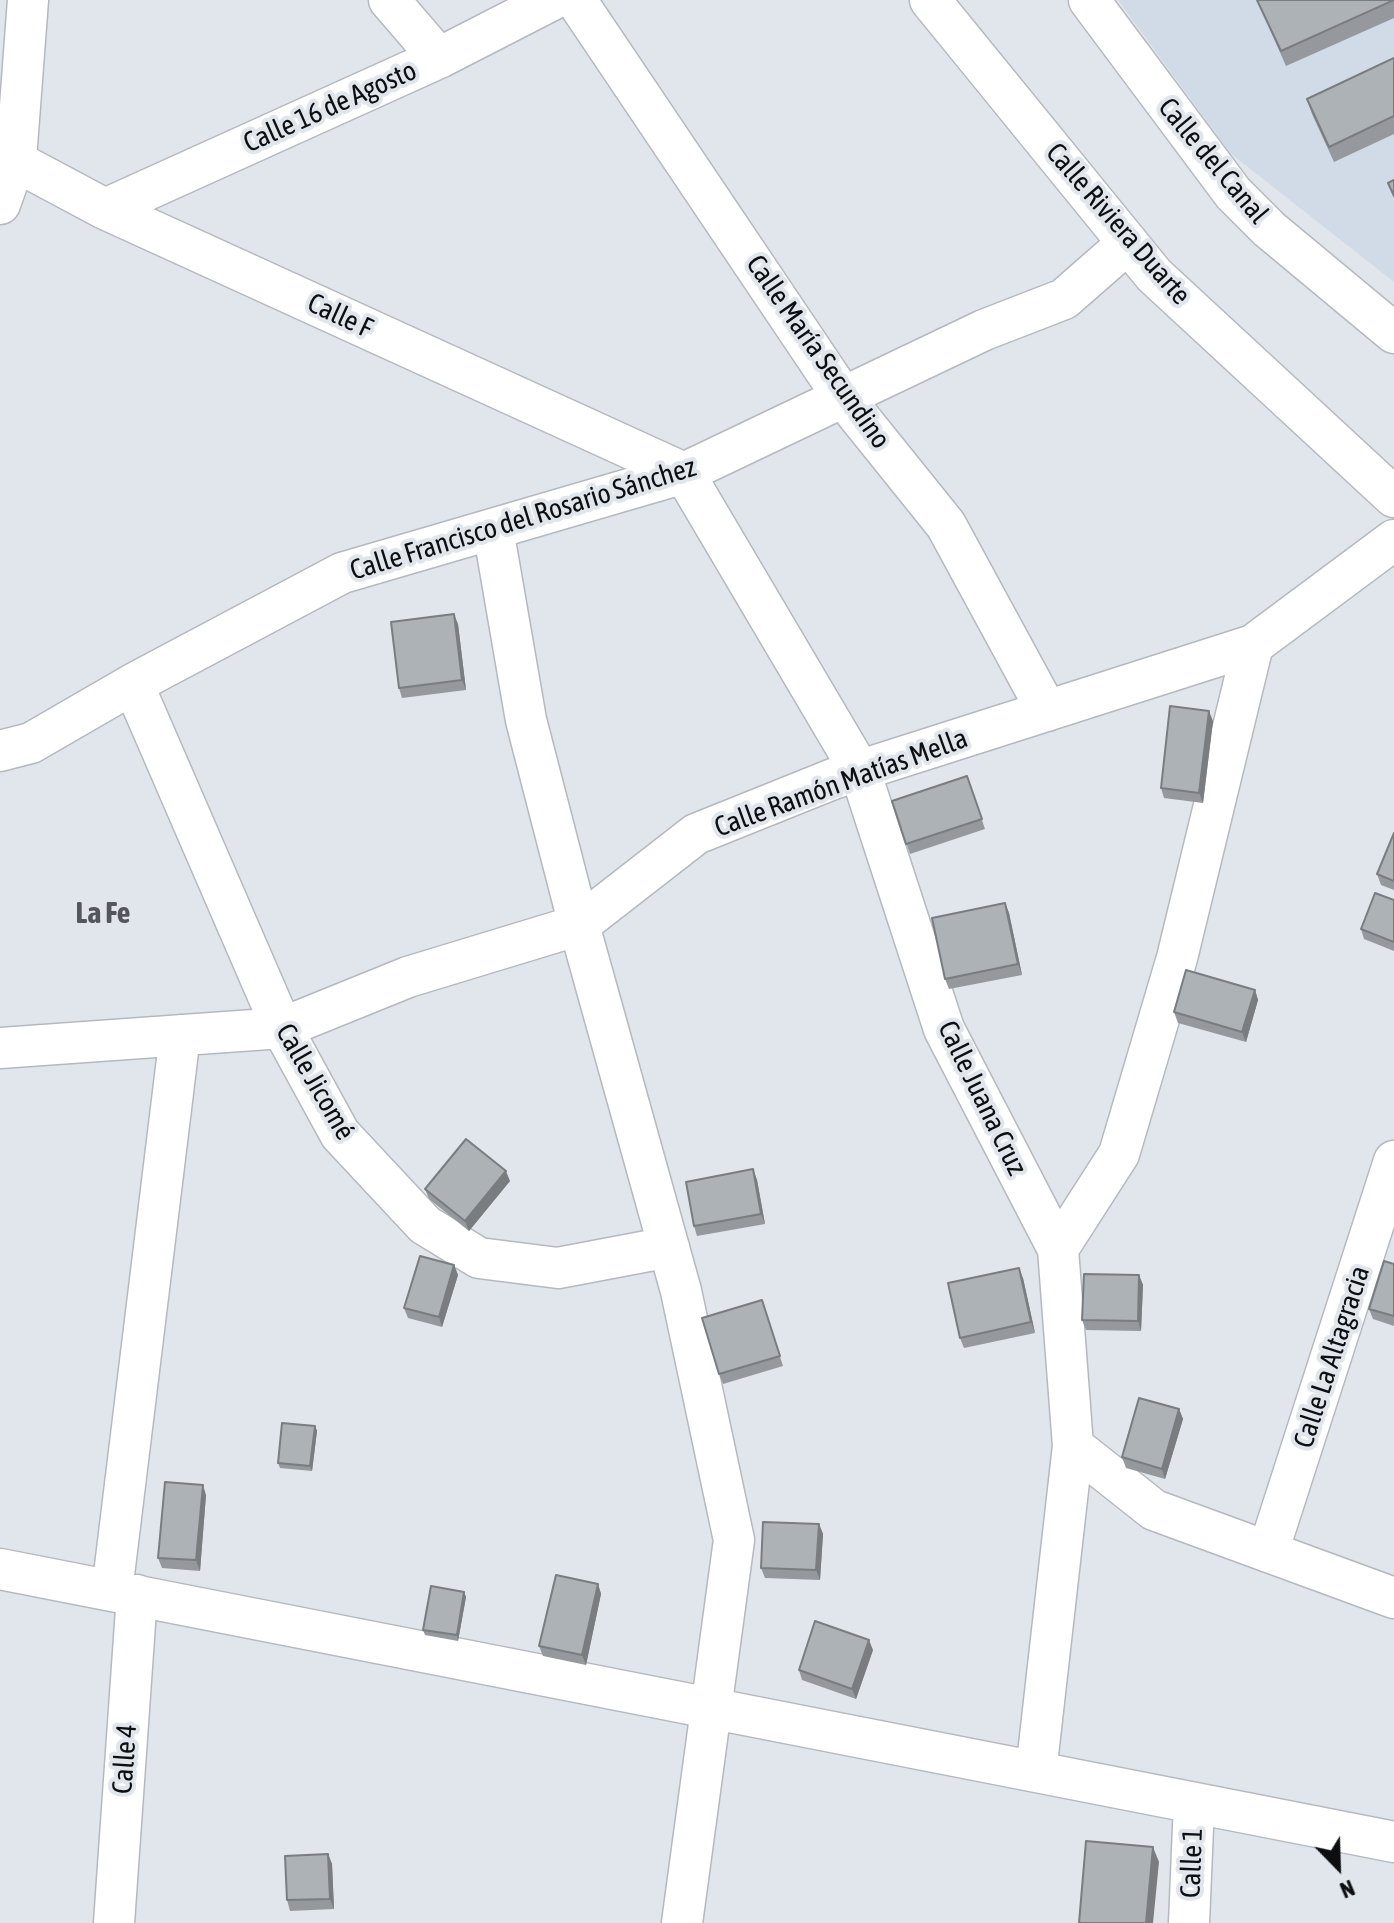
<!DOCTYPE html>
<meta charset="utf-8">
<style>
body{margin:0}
#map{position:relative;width:1394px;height:1923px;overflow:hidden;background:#e1e6ec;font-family:"Asap Condensed",sans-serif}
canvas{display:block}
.north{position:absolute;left:1298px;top:1827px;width:80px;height:80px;-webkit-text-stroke:6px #e1e6ec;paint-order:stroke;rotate:157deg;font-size:22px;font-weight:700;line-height:32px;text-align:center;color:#0c0e10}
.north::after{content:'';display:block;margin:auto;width:28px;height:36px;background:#0c0e10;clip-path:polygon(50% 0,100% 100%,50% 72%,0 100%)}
</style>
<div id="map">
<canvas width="1394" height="1923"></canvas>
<div class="north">N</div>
</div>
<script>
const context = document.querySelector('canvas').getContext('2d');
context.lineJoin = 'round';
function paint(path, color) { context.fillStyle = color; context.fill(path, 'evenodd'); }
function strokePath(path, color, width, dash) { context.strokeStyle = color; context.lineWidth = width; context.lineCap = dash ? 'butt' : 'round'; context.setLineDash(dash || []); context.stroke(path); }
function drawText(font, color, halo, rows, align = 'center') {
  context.font = font + ' "Asap Condensed",sans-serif'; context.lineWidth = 8; context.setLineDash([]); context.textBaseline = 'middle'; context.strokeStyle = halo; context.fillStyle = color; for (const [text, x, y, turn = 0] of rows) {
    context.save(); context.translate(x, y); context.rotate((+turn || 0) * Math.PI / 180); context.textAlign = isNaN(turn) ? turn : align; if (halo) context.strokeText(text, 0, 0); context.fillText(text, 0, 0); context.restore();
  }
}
paint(new Path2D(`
 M 1118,0 L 1394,0 L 1394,282 L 1230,153 Z`), '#d1dae7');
const minor = new Path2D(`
 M 389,0 L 439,58
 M 576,0 L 843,397 L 946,525 L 1047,711
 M 930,0 L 1154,275 L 1394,497
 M 1089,0 L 1233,193 L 1269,229 L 1394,333
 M 0,153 L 105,209 L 684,473 L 860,771 L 944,1029 L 1058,1249 L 1073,1446 L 1036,1772
 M 0,204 L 16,159 L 28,0
 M 105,209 L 439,58 L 552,0
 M 493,529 L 526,720 L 579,925 L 681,1291 L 734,1540 L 682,1923
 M 133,684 L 282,1028 L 340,1134 L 425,1225 L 479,1258 L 558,1268 L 669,1247
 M 0,751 L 31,743 L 133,684 L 342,573 L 684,473 L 984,330 L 1064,299 L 1128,243
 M 0,1048 L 282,1028 L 408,977 L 579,925 L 696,834 L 833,779 L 1253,645 L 1394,540
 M 1058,1249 L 1119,1154 L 1177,958 L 1253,645
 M 1073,1446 L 1154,1510 L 1394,1598
 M 1268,1552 L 1394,1161
 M 0,1569 L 1394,1842
 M 112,1591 L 180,1035
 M 114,1923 L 137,1595
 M 1189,1923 L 1194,1803`);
strokePath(minor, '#b5b9bf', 43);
strokePath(minor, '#fff', 40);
paint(new Path2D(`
 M 1257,0 L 1394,0 L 1394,18 L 1286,66 Z
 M 1394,58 L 1394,134 L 1334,162 L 1312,114 L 1307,99 Z
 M 458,624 L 466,690 L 402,698 L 399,688 Z
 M 1213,721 L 1203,803 L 1164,798 L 1161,788 Z
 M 967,776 L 985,829 L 910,854 L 892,801 Z
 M 1394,833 L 1394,890 L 1381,885 L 1377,874 Z
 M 1394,900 L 1394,951 L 1364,939 L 1361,929 Z
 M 1005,903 L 1009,913 L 1022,975 L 949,989 L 945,979 Z
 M 1255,990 L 1258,1000 L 1246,1042 L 1178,1023 L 1174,1012 Z
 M 753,1169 L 757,1180 L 765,1224 L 697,1236 L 694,1226 Z
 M 510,1181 L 469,1231 L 429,1199 L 425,1189 Z
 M 1394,1264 L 1394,1326 L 1373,1319 L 1369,1309 Z
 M 454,1265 L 458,1275 L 442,1327 L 408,1318 L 404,1308 Z
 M 1139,1275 L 1143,1285 L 1141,1331 L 1086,1330 L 1082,1320 Z
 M 1023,1278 L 1035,1333 L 964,1348 L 960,1338 Z
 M 762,1300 L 783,1366 L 723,1384 L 719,1374 Z
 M 1179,1409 L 1183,1419 L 1165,1479 L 1126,1468 L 1122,1457 Z
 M 315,1426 L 317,1431 L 312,1471 L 280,1468 L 278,1463 Z
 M 206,1495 L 200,1571 L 162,1568 L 158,1558 Z
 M 819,1524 L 823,1534 L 820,1580 L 765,1578 L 761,1568 Z
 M 598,1584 L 601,1594 L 586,1665 L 543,1656 L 539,1646 Z
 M 464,1592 L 466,1597 L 458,1641 L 425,1635 L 423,1630 Z
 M 873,1650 L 856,1699 L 802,1680 L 799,1670 Z
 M 328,1854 L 332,1864 L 334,1909 L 290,1911 L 287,1900 Z`), '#95999d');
paint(new Path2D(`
 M 454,614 L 458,624 L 466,690 L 462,680 Z
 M 1209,711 L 1213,721 L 1203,803 L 1199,793 Z
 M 1005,903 L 1009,913 L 1022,975 L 1018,964 Z
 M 1255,990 L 1258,1000 L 1246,1042 L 1242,1032 Z
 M 753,1169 L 757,1180 L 765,1224 L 761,1214 Z
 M 506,1171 L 510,1181 L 469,1231 L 465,1221 Z
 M 454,1265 L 458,1275 L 442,1327 L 439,1317 Z
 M 1019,1268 L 1023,1278 L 1035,1333 L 1031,1322 Z
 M 1139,1275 L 1143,1285 L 1141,1331 L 1138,1321 Z
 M 1179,1409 L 1183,1419 L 1165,1479 L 1162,1469 Z
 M 315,1426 L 317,1431 L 312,1471 L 310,1466 Z
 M 203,1485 L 206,1495 L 200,1571 L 196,1560 Z
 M 819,1524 L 823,1534 L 820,1580 L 816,1570 Z
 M 598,1584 L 601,1594 L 586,1665 L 582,1655 Z
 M 464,1592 L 466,1597 L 458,1641 L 457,1635 Z
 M 869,1640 L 873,1650 L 856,1699 L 852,1689 Z
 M 1153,1847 L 1159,1862 L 1153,1923 L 1146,1923 Z
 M 328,1854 L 332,1864 L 334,1909 L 330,1899 Z`), '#797d80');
const building = new Path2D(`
 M 1257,0 L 1394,0 L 1281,51 Z
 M 1394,58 L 1394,116 L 1329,147 L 1307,99 Z
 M 1394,180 L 1394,196 L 1388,183 Z
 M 454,614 L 462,680 L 399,688 L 391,622 Z
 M 1170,706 L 1209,711 L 1199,793 L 1161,788 Z
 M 967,776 L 982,819 L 906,844 L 892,801 Z
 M 1394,833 L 1394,881 L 1377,874 Z
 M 1375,893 L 1394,900 L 1394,942 L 1361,929 Z
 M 1005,903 L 1018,964 L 945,979 L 932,918 Z
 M 1186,970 L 1255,990 L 1242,1032 L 1174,1012 Z
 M 466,1139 L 506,1171 L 465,1221 L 425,1189 Z
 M 753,1169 L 761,1214 L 694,1226 L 686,1182 Z
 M 420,1256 L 454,1265 L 439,1317 L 404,1308 Z
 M 1384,1261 L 1394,1264 L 1394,1316 L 1369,1309 Z
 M 1019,1268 L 1031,1322 L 960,1338 L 948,1283 Z
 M 1084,1274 L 1139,1275 L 1138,1321 L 1082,1320 Z
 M 762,1300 L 780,1356 L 719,1374 L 702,1318 Z
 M 1139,1398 L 1179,1409 L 1162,1469 L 1122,1457 Z
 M 282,1423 L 315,1426 L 310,1466 L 278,1463 Z
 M 165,1482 L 203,1485 L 196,1560 L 158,1558 Z
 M 763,1522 L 819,1524 L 816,1570 L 761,1568 Z
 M 556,1575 L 598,1584 L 582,1655 L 539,1646 Z
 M 431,1586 L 464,1592 L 457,1635 L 423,1630 Z
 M 815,1621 L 869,1640 L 852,1689 L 799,1670 Z
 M 1086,1841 L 1153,1847 L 1146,1923 L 1079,1923 Z
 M 328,1854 L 330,1899 L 287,1900 L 285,1856 Z`);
paint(building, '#adb2b7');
strokePath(building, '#797d80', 2);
drawText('28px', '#0c0e10', '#e1e6ec', [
 ["Calle 16 de Agosto",330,107,-24],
 ["Calle del Canal",1213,161,50],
 ["Calle Riviera Duarte",1118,224,49],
 ["Calle F",340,316,25],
 ["Calle María Secundino",818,352,55],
 ["Calle Francisco del Rosario Sánchez",523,519,-17],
 ["Calle Ramón Matías Mella",841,783,-20],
 ["Calle Jicomé",315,1082,60],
 ["Calle Juana Cruz",982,1098,64],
 ["Calle La Altagracia",1332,1357,-72],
 ["Calle 4",125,1759,-86],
 ["Calle 1",1192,1863,-88]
]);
drawText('bold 30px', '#53575c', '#e1e6ec', [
 ["La Fe",103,914]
]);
</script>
